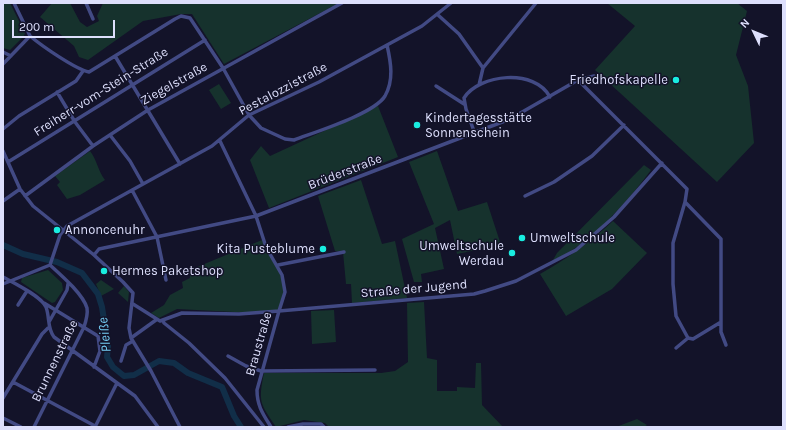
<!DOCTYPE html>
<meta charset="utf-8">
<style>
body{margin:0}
#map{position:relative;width:786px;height:430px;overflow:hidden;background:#131329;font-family:Karla,sans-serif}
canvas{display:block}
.frame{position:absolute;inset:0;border:4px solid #dddffc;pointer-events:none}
.north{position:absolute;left:734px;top:12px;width:40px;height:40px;-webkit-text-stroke:3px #131329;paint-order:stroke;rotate:313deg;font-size:11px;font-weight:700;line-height:16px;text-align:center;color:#dddffc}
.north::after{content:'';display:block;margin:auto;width:14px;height:18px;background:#dddffc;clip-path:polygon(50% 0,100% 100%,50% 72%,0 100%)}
.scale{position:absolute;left:12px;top:20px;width:103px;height:18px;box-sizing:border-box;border:2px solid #dddffc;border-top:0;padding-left:5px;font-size:12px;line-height:14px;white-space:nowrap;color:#dddffc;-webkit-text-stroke:3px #131329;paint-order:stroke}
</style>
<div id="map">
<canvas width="786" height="430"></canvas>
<div class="frame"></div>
<div class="north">N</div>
<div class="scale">200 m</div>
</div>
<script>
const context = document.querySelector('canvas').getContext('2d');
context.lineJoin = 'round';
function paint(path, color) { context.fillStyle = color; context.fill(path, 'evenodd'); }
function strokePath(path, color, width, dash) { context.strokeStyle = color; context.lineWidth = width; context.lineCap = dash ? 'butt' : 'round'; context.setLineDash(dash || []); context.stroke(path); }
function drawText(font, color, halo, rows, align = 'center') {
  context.font = font + ' Karla,sans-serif'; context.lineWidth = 3; context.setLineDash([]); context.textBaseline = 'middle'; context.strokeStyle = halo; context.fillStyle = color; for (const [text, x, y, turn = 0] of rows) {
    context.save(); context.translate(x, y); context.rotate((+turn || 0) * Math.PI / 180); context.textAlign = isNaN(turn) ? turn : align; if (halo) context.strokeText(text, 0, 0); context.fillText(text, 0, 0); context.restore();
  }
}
paint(new Path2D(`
 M 3,3 L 10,3 L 25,33 L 24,36 L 10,50 L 3,48 Z
 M 52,3 L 70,3 L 80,22 L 87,27 L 99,21 L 97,16 L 103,3 L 339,3 L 224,64 L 192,14 L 181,14 L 143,21 L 88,60 L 79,57 L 74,46 L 40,17 Z
 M 607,3 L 737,3 L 747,11 L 736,55 L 748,86 L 754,143 L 717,182 L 595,70 L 635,26 Z
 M 219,84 L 231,103 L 221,109 L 209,90 Z
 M 378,106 L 398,157 L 269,208 L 250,160 L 261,146 L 270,156 Z
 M 90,151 C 97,160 98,171 105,180 L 80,195 L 67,199 L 57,185 L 60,182 L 55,176 Z
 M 437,151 L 458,211 L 487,202 L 501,245 L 457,254 L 450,220 L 435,228 L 444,269 L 421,274 L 422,282 L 414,282 L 402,239 L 434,224 L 409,162 Z
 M 644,165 L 651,170 C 629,200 588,247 553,260 L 557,253 Z
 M 361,180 L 382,244 L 395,241 L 407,298 L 352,303 L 351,284 L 346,284 L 343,252 L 335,251 L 318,196 Z
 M 613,221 L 647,253 L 612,289 L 566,316 L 540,274 C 567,259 590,242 613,221 Z
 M 262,240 L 278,265 L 285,292 L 279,311 L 253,313 L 177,309 L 159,318 L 151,313 L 164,305 L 170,295 L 183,288 L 182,282 L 190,278 L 190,270 Z
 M 48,270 L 62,283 L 63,290 L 55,302 L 52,303 L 21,282 L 22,278 Z
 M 101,280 L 114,289 L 101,296 L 96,284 Z
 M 124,286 L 129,292 L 128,302 L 118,293 Z
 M 424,302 L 427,358 L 437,360 L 437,391 L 457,391 L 457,387 L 475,388 L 476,363 L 481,363 L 482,405 L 503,427 L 329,427 L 325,423 L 304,420 L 276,427 C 260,403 258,402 264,373 L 381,373 L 395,371 L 408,362 L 407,303 Z
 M 334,310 L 336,342 L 312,344 L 311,311 Z
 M 637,419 L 647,425 L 644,427 L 616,427 Z`), '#16322d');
strokePath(new Path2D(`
 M 3,245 L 23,254 L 57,262 L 82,273 L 98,294 L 102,307 L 108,346 L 107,357 L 113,367 L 124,376 L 134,375 L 159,361 L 174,363 L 188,373 L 222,387 L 234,416 L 241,427`), '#112e48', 6);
strokePath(new Path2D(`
 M 14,3 L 30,36
 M 86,3 L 93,19
 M 438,15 L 459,34 L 483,68 L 479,85
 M 30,36 C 42,46 75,69 89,72 L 175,19 L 181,16 L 190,18 L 223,68 L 249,115 L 261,128 L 285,139 L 294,140 C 315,132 374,114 385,96 C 394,80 391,63 387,45
 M 3,52 L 11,56
 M 115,56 L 180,164
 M 3,64 L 30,36
 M 483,68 L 536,3
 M 578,80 L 687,189 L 685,202 L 673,243 L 673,284 L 676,316 L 688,338
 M 436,86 L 464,104
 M 57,92 L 75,122 L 93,146
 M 3,129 L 19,116 L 76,81 L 83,71
 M 475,134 L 466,109 L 464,98 C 479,74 535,68 550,97
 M 110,135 L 130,161 L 143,184
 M 220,141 L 256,216 L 266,247 L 282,275 L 285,292 L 279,311 L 257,390 C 257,406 263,414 271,427
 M 3,151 L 20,189 L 33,206 L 94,255 L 123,282 L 133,293 L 129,328 L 131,338 L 151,371 L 180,427
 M 8,162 L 205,40
 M 132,190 L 157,237 L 166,280
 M 25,196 L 93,146 L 148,110 L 342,3
 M 525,196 L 554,182 L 592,156 L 624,125
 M 3,201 L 20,189
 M 685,202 L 721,239 L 721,332 L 726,345
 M 94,255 L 99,249 L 256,216 L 510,119 L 578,80 L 594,76
 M 50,265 L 60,235 L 67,226 L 212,146 L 249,115 L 319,82 L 422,26 L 451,3
 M 278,265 L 344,252
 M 3,277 C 14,283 41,296 46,307 C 50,318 47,328 54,337 L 135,396 L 158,427
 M 3,284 L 50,265
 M 44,303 L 98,336 L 100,351 L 94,367
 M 133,304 L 160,321 L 182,313 L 239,314 L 279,311 L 474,294 L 485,291 L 516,281 L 576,250 L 614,217 L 662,163
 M 18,305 L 27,291
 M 163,320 L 164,323 L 189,343 L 225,378 L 264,427
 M 49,322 L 67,290 L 68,284
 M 131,338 L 156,320
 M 676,348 L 688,338 L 693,339 L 721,322
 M 228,356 L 246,366 L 261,371 L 375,370
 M 121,361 L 126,345 L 133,341
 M 13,382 L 95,426
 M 3,398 L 42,334 L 48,328
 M 3,418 L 21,427
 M 34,427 L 84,327 C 86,321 88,314 87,308 C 83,294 61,275 50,265
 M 95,427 L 117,383
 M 288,427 L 303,424 L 321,424 L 324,427`), '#424a84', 3.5);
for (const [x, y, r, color] of [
 [676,80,4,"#19ede0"],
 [417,125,4,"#19ede0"],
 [57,230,4,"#19ede0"],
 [522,238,4,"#19ede0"],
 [323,249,4,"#19ede0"],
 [512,253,4,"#19ede0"],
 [104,271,4,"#19ede0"]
]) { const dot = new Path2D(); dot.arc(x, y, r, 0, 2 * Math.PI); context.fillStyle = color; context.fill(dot); strokePath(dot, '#131329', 1.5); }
drawText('13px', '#dddffc', '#131329', [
 ["Friedhofskapelle",668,80,"right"],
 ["Kindertagesstätte",425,118],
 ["Sonnenschein",425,133],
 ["Annoncenuhr",65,230],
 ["Umweltschule",530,238],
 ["Umweltschule",504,246,"right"],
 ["Werdau",504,261,"right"],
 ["Kita Pusteblume",315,249,"right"],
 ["Hermes Paketshop",112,271]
], 'left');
drawText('13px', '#dddffc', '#131329', [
 ["Ziegelstraße",174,84,-29],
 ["Pestalozzistraße",283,89,-28],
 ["Freiherr-vom-Stein-Straße",101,92,-32],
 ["Brüderstraße",345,172,-21],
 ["Straße der Jugend",414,289,-5],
 ["Braustraße",259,344,-74],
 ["Brunnenstraße",55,361,-64]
]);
drawText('italic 14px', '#74cdf4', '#131329', [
 ["Pleiße",105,335,-96]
]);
</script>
